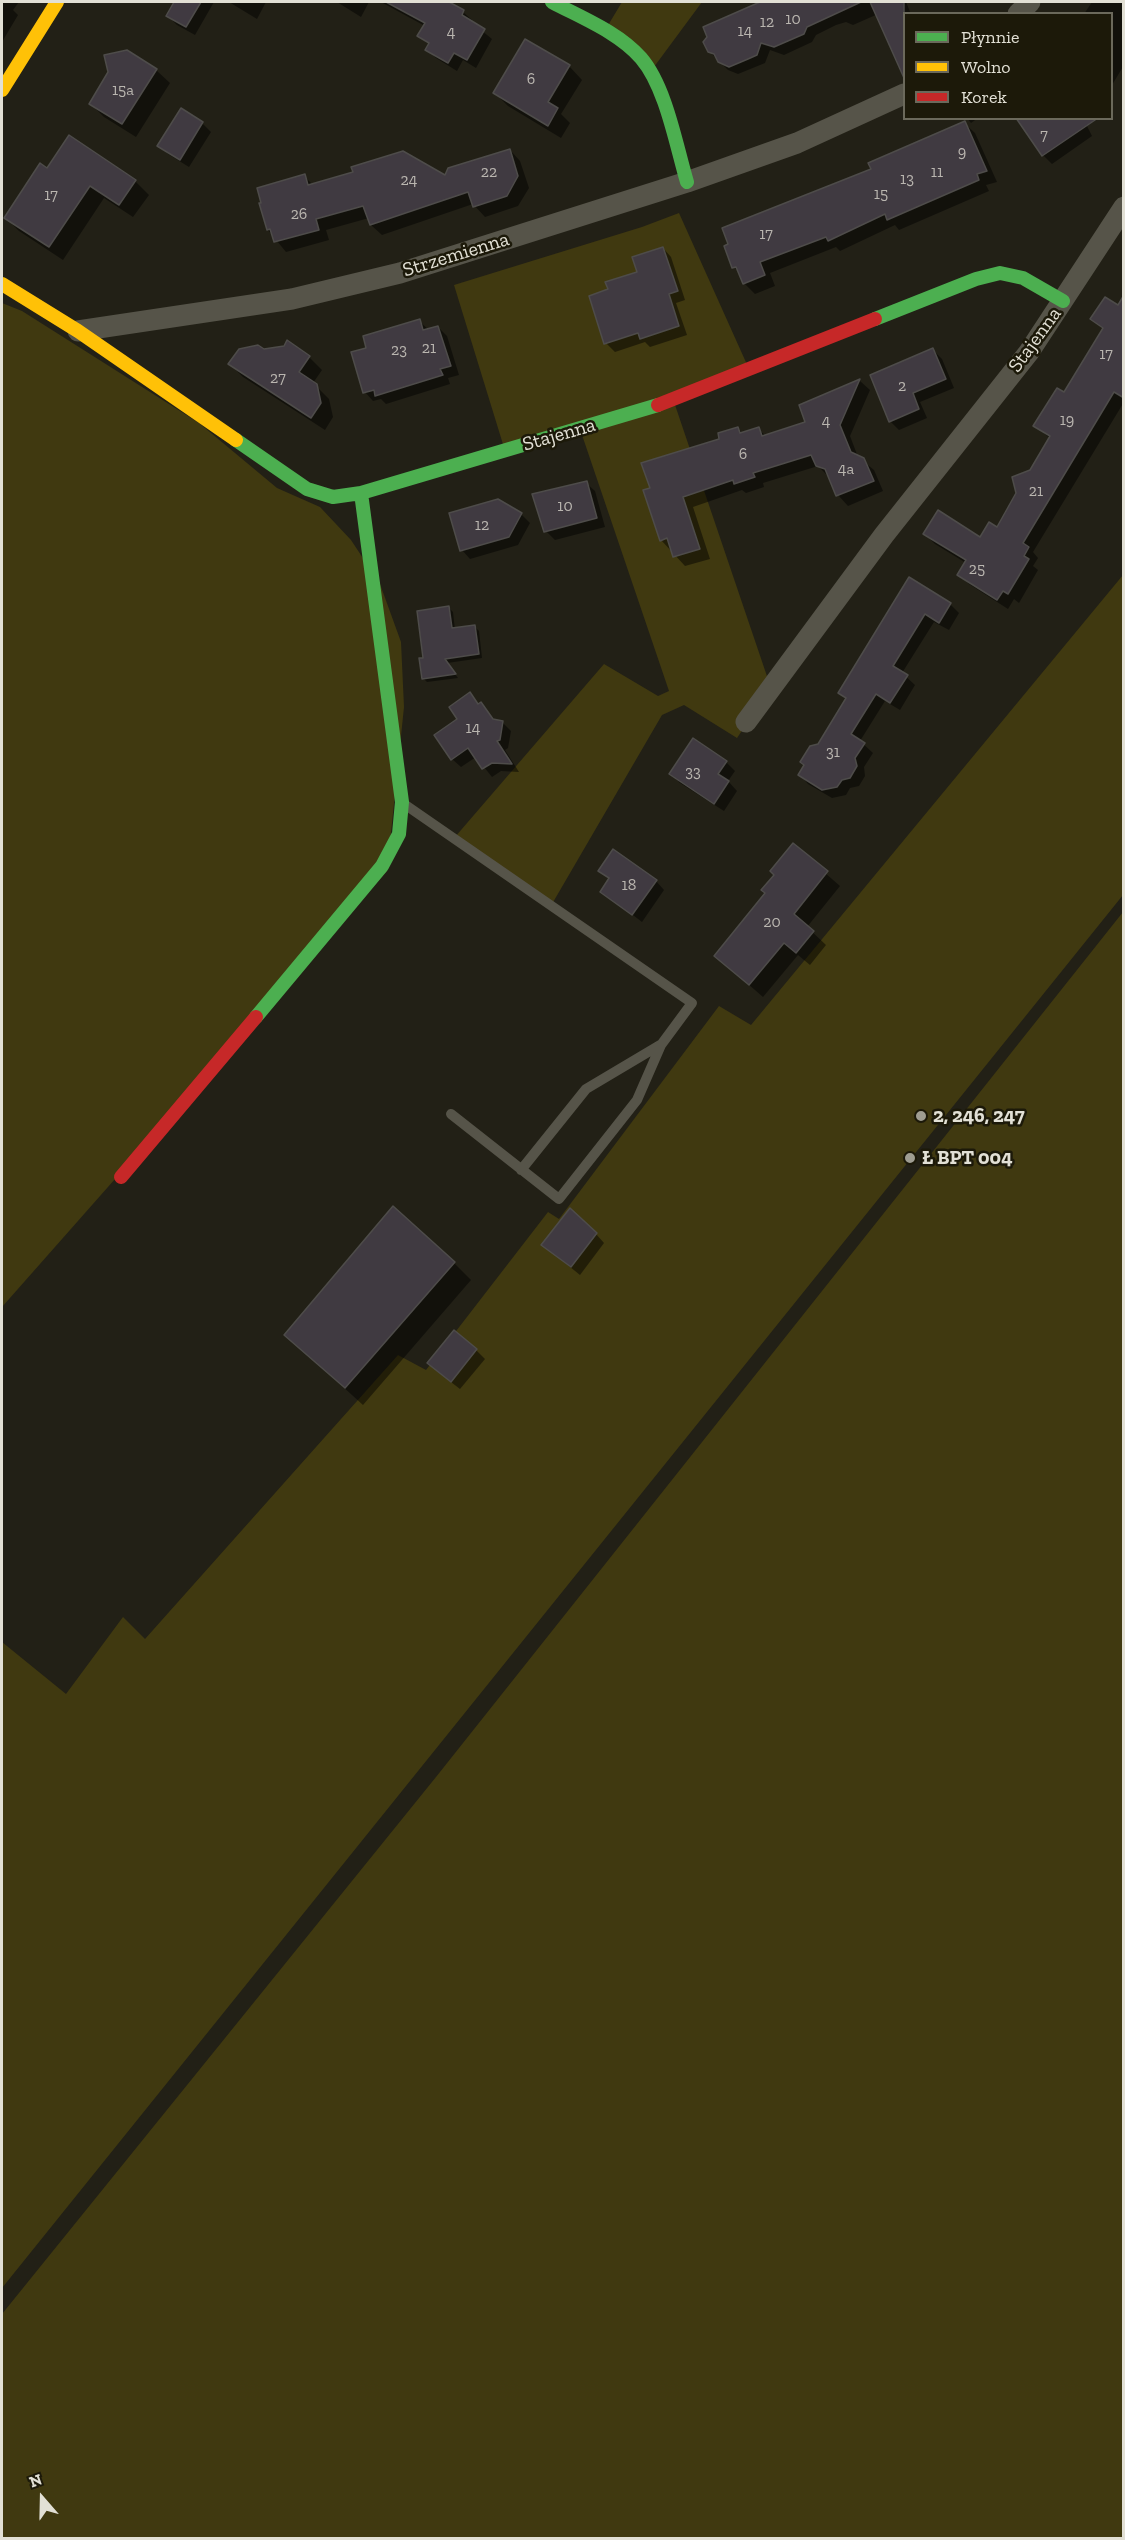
<!DOCTYPE html>
<meta charset="utf-8">
<style>
body{margin:0}
#map{position:relative;width:1125px;height:2540px;overflow:hidden;background:#222016;font-family:"Zilla Slab",serif}
canvas{display:block}
.frame{position:absolute;inset:0;border:3px solid #e2e0d5;pointer-events:none}
.legend{position:absolute;left:903px;top:12px;width:210px;height:108px;box-sizing:border-box;background:#1c1909;border:2px solid #6b695b;margin:0;padding:8px 10px;list-style:none;font-size:18px;color:#e2e0d5}
.legend li{display:flex;align-items:center;gap:12px;height:30px}
.legend b{width:30px;border:2px solid #6b695b}
.north{position:absolute;left:12px;top:2468px;width:60px;height:60px;-webkit-text-stroke:4px #1c1909;paint-order:stroke;rotate:340deg;font-size:16px;font-weight:700;line-height:24px;text-align:center;color:#e2e0d5}
.north::after{content:'';display:block;margin:auto;width:21px;height:27px;background:#e2e0d5;clip-path:polygon(50% 0,100% 100%,50% 72%,0 100%)}
</style>
<div id="map">
<canvas width="1125" height="2540"></canvas>
<div class="frame"></div>
<ul class="legend">
<li><b style="height:8px;background:#4caf50"></b>Płynnie</li>
<li><b style="height:8px;background:#ffc107"></b>Wolno</li>
<li><b style="height:8px;background:#c62828"></b>Korek</li>
</ul>
<div class="north">N</div>
</div>
<script>
const context = document.querySelector('canvas').getContext('2d');
context.lineJoin = 'round';
function paint(path, color) { context.fillStyle = color; context.fill(path, 'evenodd'); }
function strokePath(path, color, width, dash) { context.strokeStyle = color; context.lineWidth = width; context.lineCap = dash ? 'butt' : 'round'; context.setLineDash(dash || []); context.stroke(path); }
function drawText(font, color, halo, rows, align = 'center') {
  context.font = font + ' "Zilla Slab",serif'; context.lineWidth = 5; context.setLineDash([]); context.textBaseline = 'middle'; context.strokeStyle = halo; context.fillStyle = color; for (const [text, x, y, turn = 0] of rows) {
    context.save(); context.translate(x, y); context.rotate((+turn || 0) * Math.PI / 180); context.textAlign = isNaN(turn) ? turn : align; if (halo) context.strokeText(text, 0, 0); context.fillText(text, 0, 0); context.restore();
  }
}
paint(new Path2D(`
 M 622,2 L 702,2 L 651,71 L 604,32 Z
 M 679,213 L 749,369 L 674,402 L 771,688 L 737,738 L 684,705 L 662,715 L 552,904 L 455,837 L 604,664 L 658,696 L 669,691 L 581,432 L 506,454 L 454,285 L 642,227 Z
 M 2,303 L 22,311 L 199,423 L 277,488 L 320,507 L 351,540 L 380,584 L 401,642 L 404,707 L 387,871 L 2,1307 Z
 M 1123,575 L 1123,895 L 2,2288 L 2,1642 L 66,1694 L 123,1617 L 145,1639 L 398,1355 L 426,1370 L 548,1212 L 559,1219 L 719,1006 L 751,1025 Z
 M 1123,912 L 1123,2538 L 2,2538 L 2,2314 L 436,1777 Z`), '#403910');
paint(new Path2D(`
 M 2,2 L 19,2 L 13,10 L 18,15 L 2,42 Z
 M 176,2 L 214,2 L 195,35 L 177,25 L 168,16 Z
 M 229,2 L 266,2 L 257,19 Z
 M 337,2 L 369,2 L 361,17 Z
 M 381,2 L 446,2 L 463,12 L 472,20 L 471,22 L 492,39 L 476,68 L 463,60 L 457,71 L 436,58 L 427,49 L 430,45 L 419,35 L 425,26 Z
 M 765,2 L 906,2 L 911,14 L 904,14 L 904,61 L 878,14 L 853,25 L 846,22 L 836,25 L 816,35 L 812,42 L 784,55 L 770,50 L 765,63 L 738,74 L 728,70 L 709,51 L 708,37 L 705,28 Z
 M 1092,2 L 1124,2 L 1124,65 L 1112,85 L 1112,14 L 1084,14 Z
 M 569,66 L 582,80 L 561,114 L 570,123 L 561,138 L 508,106 L 495,93 Z
 M 156,70 L 170,83 L 136,137 L 104,117 L 91,104 Z
 M 967,118 L 978,118 L 971,123 Z
 M 1083,118 L 1092,136 L 1052,164 L 1043,155 Z
 M 202,123 L 211,132 L 189,167 L 168,154 L 159,146 Z
 M 964,123 L 975,133 L 997,182 L 986,185 L 989,191 L 899,230 L 895,225 L 840,251 L 836,247 L 770,273 L 775,286 L 755,294 L 744,283 L 741,274 L 734,267 L 873,170 Z
 M 69,137 L 135,181 L 149,195 L 133,217 L 104,198 L 63,260 L 19,231 L 6,218 L 47,170 Z
 M 510,150 L 520,161 L 529,188 L 518,206 L 485,217 L 473,204 L 382,235 L 371,225 L 369,218 L 326,230 L 329,240 L 286,252 L 268,230 L 304,176 L 313,185 L 445,177 Z
 M 663,248 L 671,257 L 685,300 L 676,303 L 687,335 L 650,347 L 645,342 L 615,352 L 606,343 L 609,290 L 638,273 Z
 M 1124,311 L 1124,402 L 1033,552 L 1038,558 L 1033,566 L 1038,570 L 1019,603 L 1014,599 L 1008,609 L 969,584 L 959,574 L 966,563 L 935,544 L 925,534 L 980,539 L 998,529 L 1051,439 L 1035,426 L 1064,394 L 1104,330 L 1092,319 Z
 M 419,321 L 429,330 L 438,327 L 447,336 L 459,375 L 448,378 L 450,384 L 386,404 L 381,399 L 373,401 L 365,392 L 368,349 Z
 M 933,350 L 942,359 L 954,388 L 920,402 L 927,418 L 899,430 L 890,421 Z
 M 264,351 L 309,357 L 322,370 L 313,383 L 329,399 L 333,417 L 325,430 L 243,377 L 230,364 Z
 M 860,381 L 870,390 L 850,436 L 858,457 L 874,470 L 883,491 L 848,506 L 838,495 L 828,476 L 818,466 L 763,483 L 764,487 L 746,493 L 742,490 L 693,507 L 710,559 L 685,566 L 661,540 L 652,488 L 738,428 L 743,434 L 758,429 L 766,436 L 807,423 L 800,406 Z
 M 586,483 L 595,491 L 605,527 L 555,540 L 546,531 Z
 M 498,501 L 521,514 L 530,523 L 518,545 L 470,559 L 462,550 Z
 M 909,579 L 950,604 L 959,613 L 949,630 L 934,622 L 902,673 L 915,685 L 900,710 L 885,701 L 860,741 L 873,753 L 864,767 L 865,776 L 859,786 L 850,788 L 846,795 L 832,798 L 808,784 L 800,775 L 846,700 L 840,693 Z
 M 449,608 L 453,612 L 455,630 L 475,627 L 479,631 L 482,658 L 447,663 L 458,678 L 427,682 L 423,678 L 425,659 Z
 M 469,694 L 495,721 L 502,722 L 511,731 L 508,748 L 505,750 L 519,772 L 501,771 L 492,777 L 476,757 L 461,767 L 452,759 L 459,719 Z
 M 726,762 L 735,771 L 728,781 L 737,791 L 724,811 L 680,783 L 671,774 Z
 M 793,845 L 840,886 L 807,927 L 826,945 L 810,965 L 798,955 L 763,997 L 716,956 L 767,893 Z
 M 600,870 L 656,881 L 664,890 L 642,922 L 602,891 L 610,880 Z
 M 596,1234 L 604,1243 L 580,1275 L 543,1245 Z
 M 454,1263 L 471,1280 L 363,1405 L 286,1335 Z
 M 476,1350 L 485,1359 L 460,1389 L 438,1372 Z`), '#0007');
const building = new Path2D(`
 M 174,2 L 201,2 L 186,27 L 166,16 Z
 M 386,2 L 449,2 L 464,10 L 462,15 L 485,29 L 467,60 L 454,53 L 448,63 L 425,50 L 429,43 L 417,36 L 425,23 Z
 M 760,2 L 861,2 L 807,27 L 804,34 L 774,47 L 761,43 L 757,55 L 748,59 L 729,67 L 718,62 L 714,54 L 708,52 L 703,42 L 707,37 L 703,27 Z
 M 870,2 L 904,2 L 904,78 Z
 M 525,39 L 570,65 L 548,102 L 558,108 L 548,126 L 493,93 Z
 M 127,50 L 157,69 L 122,124 L 89,104 L 108,72 L 104,55 Z
 M 181,108 L 203,122 L 180,160 L 157,146 Z
 M 1016,118 L 1098,118 L 1042,156 Z
 M 965,121 L 987,171 L 977,174 L 979,180 L 887,220 L 885,214 L 828,241 L 826,237 L 760,262 L 765,275 L 743,284 L 736,267 L 732,268 L 724,246 L 728,244 L 722,228 L 871,169 L 868,163 Z
 M 69,135 L 136,180 L 119,205 L 90,186 L 49,247 L 4,218 L 40,163 L 47,168 Z
 M 510,149 L 518,176 L 507,196 L 473,207 L 468,192 L 370,225 L 363,206 L 316,219 L 319,230 L 274,242 L 270,229 L 267,230 L 259,203 L 261,203 L 257,188 L 305,174 L 308,185 L 353,172 L 351,167 L 403,151 L 445,175 L 448,168 Z
 M 663,247 L 678,291 L 669,294 L 679,326 L 640,339 L 638,333 L 604,344 L 589,296 L 608,289 L 605,282 L 637,272 L 632,257 Z
 M 1124,295 L 1124,398 L 1114,392 L 1023,543 L 1029,547 L 1024,556 L 1029,559 L 1008,594 L 1003,591 L 997,600 L 957,575 L 966,560 L 923,534 L 938,510 L 980,537 L 989,522 L 997,527 L 1016,493 L 1012,477 L 1030,470 L 1050,436 L 1033,426 L 1057,388 L 1064,392 L 1103,328 L 1090,319 L 1105,297 L 1118,305 Z
 M 420,319 L 423,330 L 438,326 L 451,366 L 440,369 L 443,375 L 375,396 L 374,390 L 363,393 L 351,352 L 366,348 L 363,336 Z
 M 287,340 L 310,356 L 299,372 L 317,384 L 321,403 L 311,418 L 228,364 L 239,349 L 258,345 L 264,349 L 284,346 Z
 M 933,348 L 946,379 L 913,393 L 919,409 L 889,422 L 870,375 Z
 M 860,379 L 840,425 L 851,452 L 864,458 L 874,481 L 836,496 L 825,469 L 816,466 L 811,455 L 753,473 L 755,477 L 734,484 L 733,480 L 683,497 L 700,549 L 673,557 L 667,538 L 660,541 L 643,490 L 650,488 L 641,463 L 719,439 L 718,433 L 738,427 L 740,433 L 759,427 L 762,436 L 805,422 L 799,405 Z
 M 587,481 L 597,518 L 544,532 L 532,494 Z
 M 498,499 L 522,513 L 509,537 L 460,551 L 449,513 Z
 M 909,577 L 951,603 L 939,623 L 925,614 L 893,666 L 908,675 L 890,703 L 876,694 L 851,734 L 865,743 L 855,758 L 857,766 L 850,778 L 842,780 L 837,787 L 822,790 L 798,775 L 804,765 L 800,762 L 810,746 L 818,744 L 846,698 L 838,693 Z
 M 449,606 L 452,628 L 475,625 L 479,654 L 445,659 L 456,674 L 422,679 L 419,658 L 423,658 L 417,611 Z
 M 470,692 L 478,704 L 481,702 L 493,719 L 503,721 L 500,740 L 497,741 L 512,764 L 492,763 L 482,769 L 468,748 L 451,760 L 434,735 L 457,719 L 449,707 Z
 M 693,738 L 727,761 L 718,774 L 729,781 L 714,804 L 669,774 Z
 M 793,843 L 828,871 L 794,914 L 814,931 L 796,953 L 784,943 L 749,985 L 714,956 L 765,893 L 761,890 L 774,875 L 770,871 Z
 M 613,849 L 657,880 L 632,915 L 600,892 L 609,878 L 598,871 Z
 M 393,1206 L 455,1262 L 345,1388 L 284,1335 Z
 M 570,1208 L 597,1233 L 571,1267 L 541,1245 Z
 M 454,1330 L 477,1349 L 451,1382 L 427,1363 Z`);
paint(building, '#403a41');
strokePath(building, '#4e4c4a', 1.5);
strokePath(new Path2D(`
 M 407,806 L 692,1003 L 661,1045 L 637,1100 L 559,1199 L 451,1114
 M 521,1170 L 586,1089 L 660,1045`), '#565449', 10);
strokePath(new Path2D(`
 M 1018,14 L 1030,2
 M 78,331 L 292,299 L 400,273 L 687,182 L 797,143 L 904,94
 M 746,722 L 884,535 L 1029,352 L 1124,207`), '#565449', 21);
strokePath(new Path2D(`
 M 552,2 C 582,18 618,32 641,58 C 666,87 676,145 687,182
 M 875,319 L 976,279 L 1000,273 L 1023,278 L 1063,301
 M 236,440 L 307,489 L 333,497 L 361,493 L 658,405
 M 256,1017 L 382,866 L 399,834 L 402,802 L 361,493`), '#4caf50', 14);
strokePath(new Path2D(`
 M 2,90 L 57,2
 M 2,284 L 78,331 L 236,440`), '#ffc107', 14);
strokePath(new Path2D(`
 M 658,405 L 875,319
 M 121,1177 L 256,1017`), '#c62828', 14);
for (const [x, y, r, color] of [
 [921,1116,6,"#9f9d92"],
 [910,1158,6,"#9f9d92"]
]) { const dot = new Path2D(); dot.arc(x, y, r, 0, 2 * Math.PI); context.fillStyle = color; context.fill(dot); strokePath(dot, '#1c1909', 2); }
drawText('16px', '#bab6b0', null, [
 ["10",793,19],
 ["12",767,22],
 ["14",745,31],
 ["4",451,32],
 ["6",531,79],
 ["15a",123,90],
 ["7",1044,135],
 ["9",962,152],
 ["22",489,172],
 ["11",937,172],
 ["13",907,179],
 ["24",409,180],
 ["15",881,194],
 ["17",51,195],
 ["26",299,214],
 ["17",766,234],
 ["21",429,348],
 ["23",399,350],
 ["17",1106,354],
 ["27",278,378],
 ["2",902,386],
 ["19",1067,420],
 ["4",826,421],
 ["6",743,454],
 ["4a",846,469],
 ["21",1036,491],
 ["10",565,506],
 ["12",482,525],
 ["25",977,569],
 ["14",473,728],
 ["31",833,752],
 ["33",693,772],
 ["18",629,885],
 ["20",772,922]
]);
drawText('20px', '#e2e0d5', '#1c1909', [
 ["Strzemienna",456,255,-17],
 ["Stajenna",1035,340,-54],
 ["Stajenna",559,435,-16]
]);
drawText('bold 20px', '#e2e0d5', '#1c1909', [
 ["2, 246, 247",933,1116],
 ["Ł BPT 004",922,1158]
], 'left');
</script>
